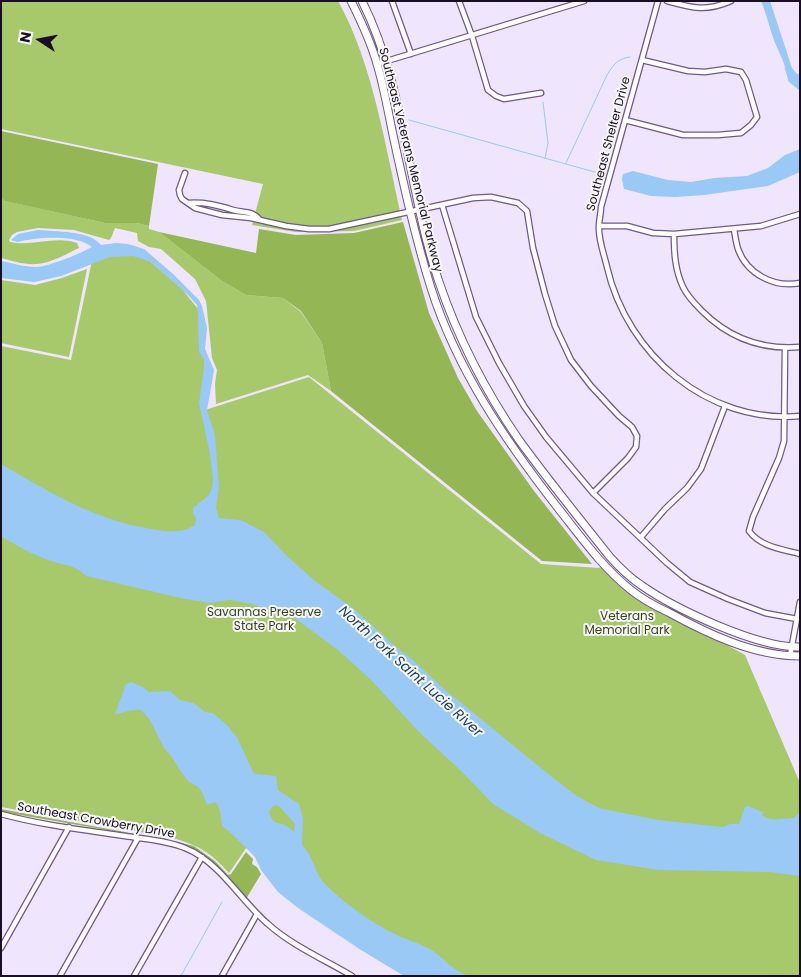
<!DOCTYPE html>
<style>
body{margin:0}
#map{position:relative;width:801px;height:977px;overflow:hidden;background:#efe5fc;font-family:Poppins,sans-serif}
canvas{display:block}
.frame{position:absolute;inset:0;border:2px solid #190f23;pointer-events:none}
.north{position:absolute;left:15px;top:15px;width:50px;height:50px;-webkit-text-stroke:4px #f7f7f7;paint-order:stroke;rotate:281deg;font-size:14px;font-weight:700;line-height:20px;text-align:center;color:#190f23}
.north::after{content:'';display:block;margin:auto;width:18px;height:22px;background:#190f23;clip-path:polygon(50% 0,100% 100%,50% 72%,0 100%)}
</style>
<div id="map">
<canvas width="801" height="977"></canvas>
<div class="frame"></div>
<div class="north">N</div>
</div>
<script>
const context = document.querySelector('canvas').getContext('2d');
context.lineJoin = 'round';
function paint(path, color) { context.fillStyle = color; context.fill(path, 'evenodd'); }
function strokePath(path, color, width, dash) { context.strokeStyle = color; context.lineWidth = width; context.lineCap = dash ? 'butt' : 'round'; context.setLineDash(dash || []); context.stroke(path); }
function drawText(font, color, halo, rows, align = 'center') {
  context.font = font + ' Poppins,sans-serif'; context.lineWidth = 4; context.setLineDash([]); context.textBaseline = 'middle'; context.strokeStyle = halo; context.fillStyle = color; for (const [text, x, y, turn = 0] of rows) {
    context.save(); context.translate(x, y); context.rotate((+turn || 0) * Math.PI / 180); context.textAlign = isNaN(turn) ? turn : align; if (halo) context.strokeText(text, 0, 0); context.fillText(text, 0, 0); context.restore();
  }
}
paint(new Path2D(`
 M 1,1 L 338,1 C 373,63 386,150 402,220 L 354,231 L 296,232 L 252,225 L 263,184 L 1,129 Z
 M 1,197 L 6,201 L 105,223 L 137,223 L 149,226 L 149,229 L 159,232 L 222,281 L 246,295 L 283,298 L 301,312 L 322,343 L 331,391 L 308,375 L 216,404 L 215,384 L 217,370 L 212,358 L 206,301 L 195,279 L 161,249 L 149,247 L 138,241 L 137,233 L 115,228 L 111,238 L 109,240 L 74,230 L 38,228 L 17,232 L 12,235 L 9,240 L 10,242 C 32,247 55,235 77,243 L 79,248 C 66,254 51,263 37,264 C 25,265 12,261 1,258 Z
 M 93,256 L 144,256 L 182,289 L 202,314 L 207,371 L 205,410 L 309,377 L 541,564 L 599,568 L 601,566 L 630,592 L 745,655 L 800,783 L 800,976 L 437,976 L 253,838 L 229,873 C 210,852 200,846 173,838 L 1,807 L 1,346 L 71,360 Z
 M 87,269 L 69,357 L 1,343 L 1,280 L 35,285 L 62,278 Z`), '#a7c86b');
paint(new Path2D(`
 M 1,131 L 158,164 L 149,226 L 137,223 L 105,223 L 5,201 L 1,197 Z
 M 403,222 L 429,313 L 458,378 L 477,411 L 534,491 L 592,564 L 542,561 L 331,391 L 322,343 L 301,311 L 283,298 L 246,295 L 222,281 L 159,232 L 256,253 L 259,229 L 296,235 L 354,233 Z
 M 1,809 L 173,841 L 194,846 L 215,861 L 228,875 L 231,874 L 246,852 L 253,859 L 252,864 L 257,867 L 261,874 L 246,899 C 218,867 207,851 165,840 L 3,812 Z`), '#94b655');
paint(new Path2D(`
 M 761,1 L 770,1 L 792,68 L 797,74 L 800,74 L 800,91 L 788,81 C 789,72 779,52 775,43 C 770,30 767,15 761,1 Z
 M 800,149 L 800,172 L 768,186 L 704,195 L 675,197 L 651,196 L 624,189 L 622,179 L 623,174 L 633,171 L 668,180 L 691,182 L 714,178 L 747,176 L 768,168 L 785,155 Z
 M 38,230 C 55,232 90,230 101,245 L 116,243 L 128,244 L 144,249 L 173,274 L 199,300 L 202,306 L 207,328 L 205,349 L 214,370 L 207,410 L 215,435 L 219,487 L 216,508 L 219,518 L 241,520 L 264,532 L 288,557 L 315,581 L 354,609 L 396,647 L 413,660 L 443,688 L 552,777 L 577,796 L 599,808 L 658,820 L 723,827 L 730,824 L 739,824 L 745,807 L 748,806 L 763,812 L 762,815 C 771,823 783,817 794,818 L 800,812 L 800,876 L 769,872 L 658,870 L 596,860 L 540,833 L 493,804 L 461,771 L 419,732 L 372,681 L 338,650 L 296,619 L 252,604 L 230,600 L 210,603 L 185,599 L 86,576 C 72,563 68,567 51,561 C 33,555 17,546 1,536 L 1,464 C 48,491 93,519 146,528 C 164,531 179,535 195,525 L 196,518 L 193,513 L 193,508 L 209,495 L 212,488 L 213,479 L 210,454 L 199,403 L 204,368 L 204,360 L 199,352 L 198,317 L 197,305 L 188,295 L 151,262 L 133,256 L 110,257 L 61,276 L 34,282 L 1,278 L 1,261 C 12,263 24,267 36,267 C 51,266 79,254 92,247 C 76,234 37,237 17,242 L 11,240 L 18,234 Z
 M 131,682 L 143,687 L 149,692 L 170,691 L 180,700 L 194,703 L 205,712 L 213,713 L 228,726 L 238,739 L 253,772 L 256,774 L 276,776 L 278,790 L 299,804 L 303,818 L 302,845 C 314,856 314,873 325,884 C 344,903 373,924 397,935 C 407,940 419,943 428,948 C 444,957 451,970 469,976 L 404,976 L 361,950 L 298,908 L 278,892 L 261,870 L 255,857 L 230,832 L 222,826 L 220,811 L 216,802 L 207,805 L 202,792 L 197,786 L 189,782 L 179,769 L 172,757 L 164,748 L 150,720 L 141,710 C 132,709 124,713 115,714 L 126,684 ZM 276,805 L 281,808 L 295,824 L 294,832 C 292,830 290,828 288,827 C 280,820 274,828 269,812 L 272,807 Z`), '#99c9f4');
strokePath(new Path2D(`
 M 785,68 L 788,77
 M 543,102 L 548,143 L 545,158
 M 409,120 L 598,173
 M 566,163 L 607,75 C 614,64 617,59 630,57
 M 181,976 L 222,902`), '#99c9f4', 1);
const street = new Path2D(`
 M 392,1 L 411,54
 M 459,1 L 472,36 L 488,90 L 496,96 L 504,99 L 541,93
 M 658,1 L 601,207 C 601,213 599,220 599,226 C 598,239 604,254 607,267 C 627,354 707,424 800,416
 M 667,1 C 692,8 706,12 731,1
 M 377,64 L 584,1
 M 625,120 L 683,135 L 718,135 L 741,133 L 751,125 L 757,117 L 746,80 L 741,72 L 726,69 L 705,72 L 688,71 L 642,60
 M 185,173 L 179,190 L 180,195 L 182,199 L 195,208 L 222,215 L 251,218 L 286,226 L 309,229 L 329,229 L 473,198 L 491,197 L 518,203 L 527,211 L 533,248 L 545,294 L 555,326 L 571,360 L 591,386 L 619,416 L 632,427 L 637,436 L 636,447 L 628,458 L 593,493
 M 188,203 C 205,202 217,205 233,210 C 243,213 252,210 259,219
 M 442,205 L 476,317 L 499,363 L 524,406 L 546,437 L 593,493 L 667,563 L 690,582 L 728,599 L 765,613 L 797,619
 M 599,226 L 627,226 L 653,233 L 674,234 L 761,226 L 800,214
 M 734,229 C 735,235 736,243 738,249 C 747,274 774,288 800,283
 M 674,234 C 674,253 675,270 683,287 C 687,296 695,304 702,311 C 729,338 762,350 800,347
 M 785,348 L 784,441 L 779,458 L 753,517 L 749,531 C 761,547 781,549 800,554
 M 641,537 L 665,509 L 687,488 L 701,469 L 725,406
 M 790,656 L 800,602
 M 1,814 C 41,825 84,830 125,836 C 144,839 166,840 185,848 C 220,862 240,900 268,924 C 291,945 325,960 352,976
 M 1,948 L 69,827
 M 60,976 L 138,838
 M 134,976 L 202,857
 M 222,976 L 257,914`);
const secondary = new Path2D(`
 M 351,1 C 361,21 371,42 377,64 C 384,87 388,111 393,135 C 404,186 415,237 431,288 C 457,370 505,440 558,508 C 581,537 602,567 631,590 C 642,599 655,606 668,612 C 708,634 754,656 800,656
 M 362,1 C 405,86 408,192 439,282 C 458,338 486,392 519,440 C 548,480 579,518 610,557 C 619,567 629,577 641,585 C 675,609 758,648 800,647`);
strokePath(street, '#70588a', 7);
strokePath(secondary, '#70588a', 9);
strokePath(street, '#fff', 4.5);
strokePath(secondary, '#fff', 7);
drawText('12px', '#190f23', '#f7f7f7', [
 ["Southeast Shelter Drive",609,144,-75],
 ["Southeast Veterans Memorial Parkway",410,160,76],
 ["Southeast Crowberry Drive",96,821,10]
]);
drawText('12px', '#37451d', '#f7f7f7', [
 ["Savannas Preserve",264,613],
 ["State Park",264,627],
 ["Veterans",627,617],
 ["Memorial Park",627,631]
]);
drawText('italic 14px', '#193c59', '#f7f7f7', [
 ["North Fork Saint Lucie River",410,672,42]
]);
</script>
